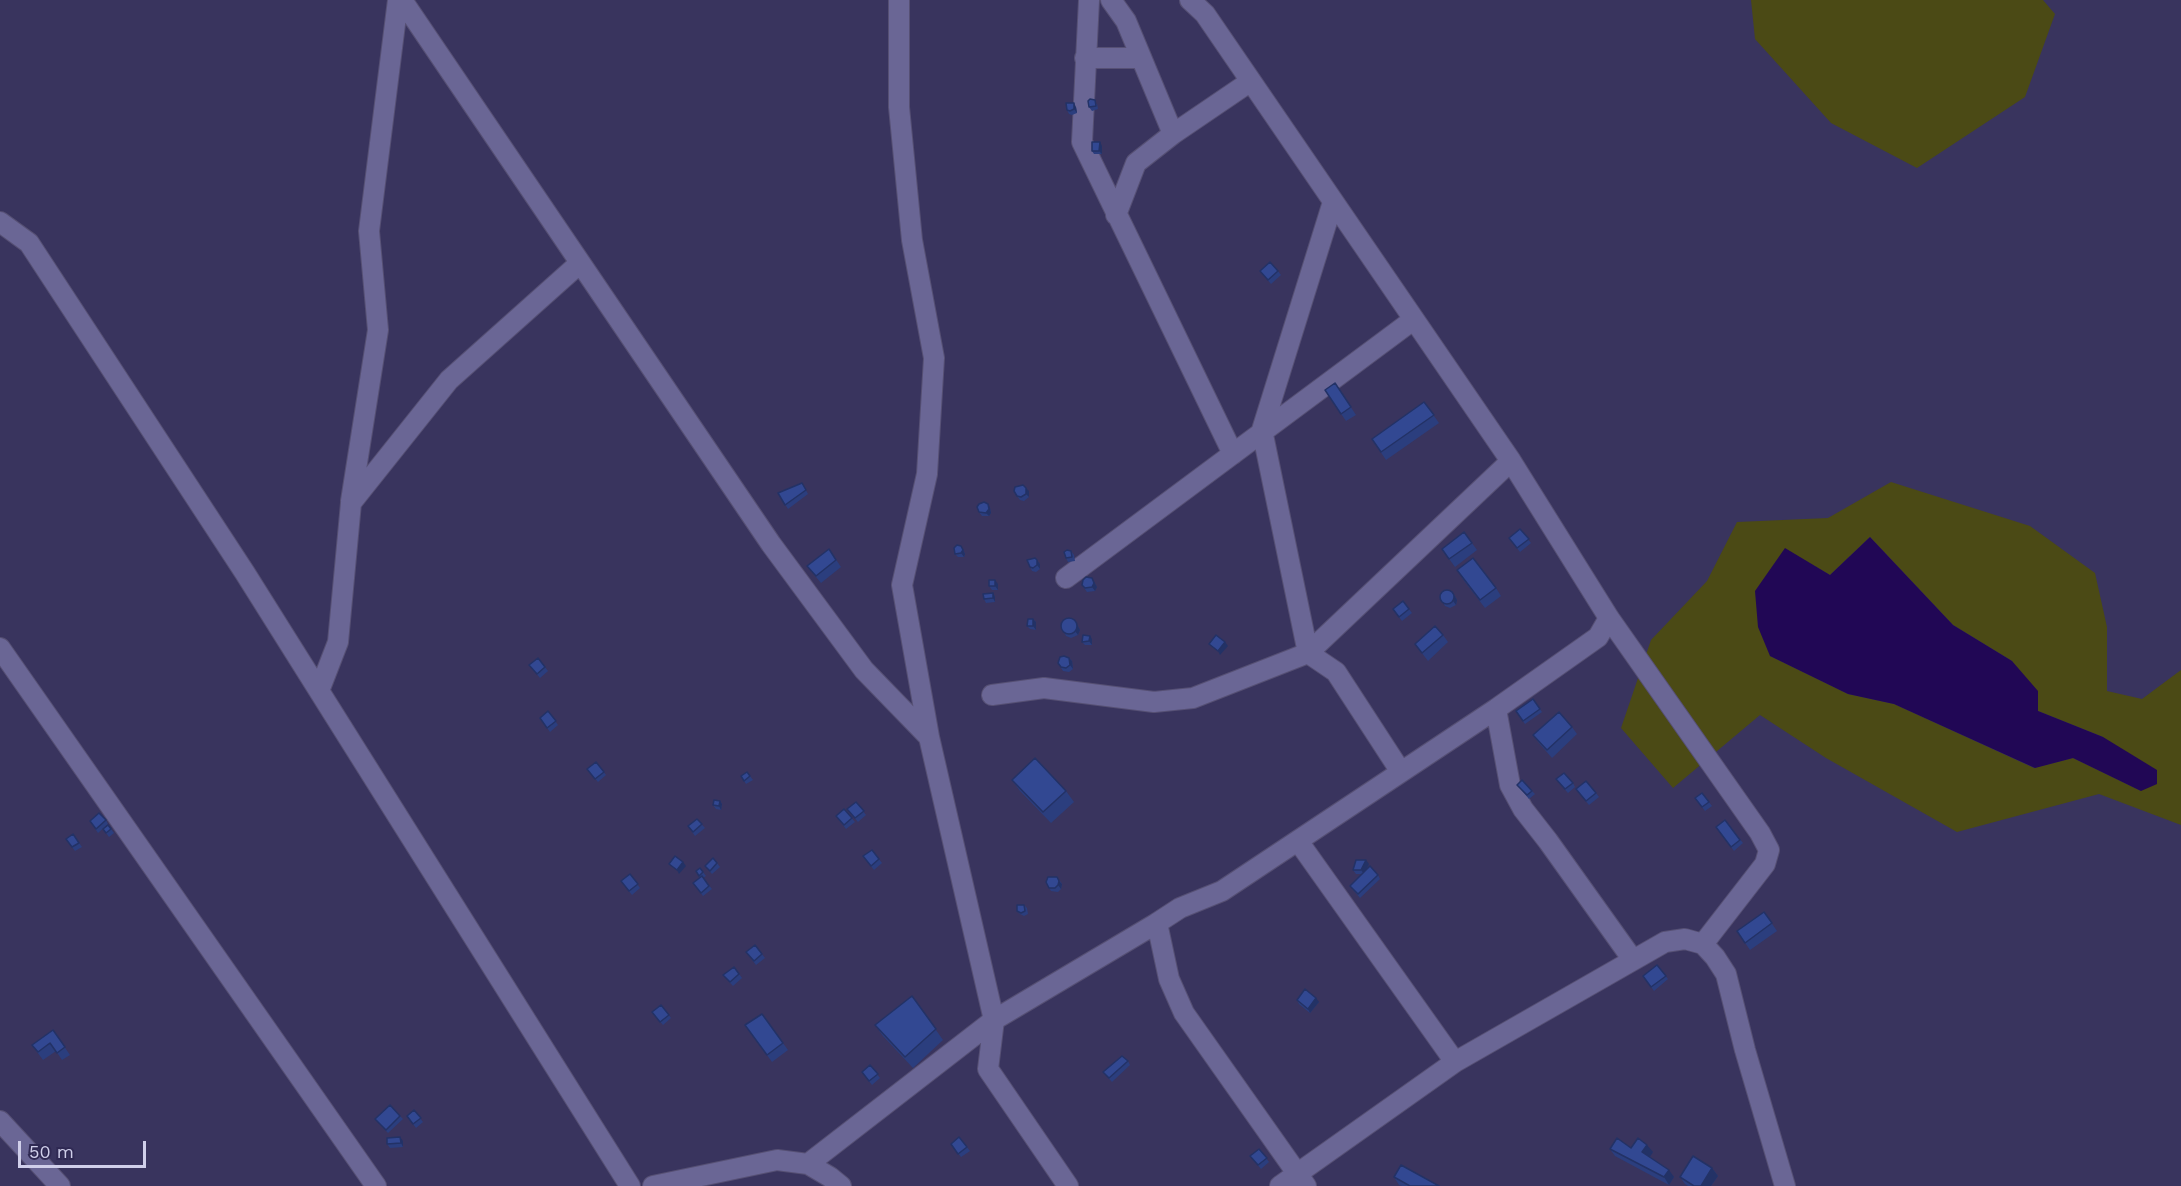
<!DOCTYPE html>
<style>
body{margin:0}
#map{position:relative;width:2181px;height:1186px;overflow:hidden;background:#39345e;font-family:"Work Sans",sans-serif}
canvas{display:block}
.scale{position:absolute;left:18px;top:1141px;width:128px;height:27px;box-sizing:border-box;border:3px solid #d0cfea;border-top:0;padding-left:8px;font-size:18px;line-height:21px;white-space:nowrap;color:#d0cfea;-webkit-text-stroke:4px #2f2953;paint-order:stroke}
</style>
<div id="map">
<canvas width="2181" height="1186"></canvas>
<div class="scale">50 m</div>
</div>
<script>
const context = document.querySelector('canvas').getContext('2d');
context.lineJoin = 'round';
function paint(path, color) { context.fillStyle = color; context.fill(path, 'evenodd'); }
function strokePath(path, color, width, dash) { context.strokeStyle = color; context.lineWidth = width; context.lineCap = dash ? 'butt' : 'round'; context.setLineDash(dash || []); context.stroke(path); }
paint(new Path2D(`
 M 1751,0 L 2043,0 L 2055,14 L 2025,97 L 1917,168 L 1831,123 L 1755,39 Z
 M 1891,482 L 2030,526 L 2095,573 L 2107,627 L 2107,691 L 2142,699 L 2181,670 L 2181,825 L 2099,794 L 1957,832 L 1826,758 L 1760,715 L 1673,788 L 1621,728 L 1651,640 L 1707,581 L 1737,522 L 1828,518 ZM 1870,537 L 1953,625 L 2012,661 L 2038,711 L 2103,737 L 2141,791 L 2073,758 L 2034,768 L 1894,704 L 1848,694 L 1770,656 L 1785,549 L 1830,575 Z`), '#4b4a15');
paint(new Path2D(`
 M 1870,537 L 1953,625 L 2012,661 L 2038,691 L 2038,711 L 2103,737 L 2157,770 L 2157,784 L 2141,791 L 2073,758 L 2035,768 L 1894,704 L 1848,694 L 1770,656 L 1758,627 L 1755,591 L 1785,548 L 1830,575 Z`), '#210755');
const minor = new Path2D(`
 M 402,0 L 771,544 L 864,670 L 929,737 L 994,1020 L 988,1069 L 1068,1186
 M 899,0 L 899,107 L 912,240 L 934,358 L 927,474 L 902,585 L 929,737
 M 1089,0 L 1082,142 L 1233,454
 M 1111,0 L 1126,21 L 1173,134
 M 1190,0 L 1205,14 L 1511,461 L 1609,618 L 1760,833 L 1769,850 L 1765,864 L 1703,944
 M 1085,58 L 1141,58
 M 1333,202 L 1262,430 L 1308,653 L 1336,672 L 1401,772
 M 1116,215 L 1136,163 L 1173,134 L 1251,81
 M 0,222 L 29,243 L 245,573 L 630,1186
 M 351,501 L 378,330 L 369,231 L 398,0
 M 1066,578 L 1413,320
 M 0,648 L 376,1186
 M 319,691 L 338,642 L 351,503 L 449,380 L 580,263
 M 992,695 L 1044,688 L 1154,702 L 1193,698 L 1308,653 L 1511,461
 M 1496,709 L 1510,785 L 1523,809 L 1548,841 L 1633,960
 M 1298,841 L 1455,1062
 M 0,1121 L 60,1186
 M 808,1164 L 994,1020 L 1157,923
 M 653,1186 L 777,1160 L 808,1164 L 830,1177 L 841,1186
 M 1280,1186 L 1455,1062 L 1665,942 L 1685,939 L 1703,944 L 1715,957 L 1726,974 L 1745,1050 L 1785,1186
 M 1306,1186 L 1184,1013 L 1169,979 L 1157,923 L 1180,908 L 1222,891 L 1496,709 L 1598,637 L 1609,618`);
strokePath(minor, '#565074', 22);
strokePath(minor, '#6a6695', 20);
paint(new Path2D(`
 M 1097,104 L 1098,109 L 1092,111 L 1089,107 Z
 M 1076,107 L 1077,113 L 1072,115 L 1069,114 L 1067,110 Z
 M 1102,146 L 1102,154 L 1094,154 L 1092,151 Z
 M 1260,271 L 1278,271 L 1281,275 L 1271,284 Z
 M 1335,383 L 1356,415 L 1346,421 L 1325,390 Z
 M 1424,402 L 1439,423 L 1386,460 L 1372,439 Z
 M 802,483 L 808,494 L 788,509 L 778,493 Z
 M 1029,491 L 1029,497 L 1024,501 L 1020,500 L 1017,496 Z
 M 988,504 L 990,508 L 991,513 L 989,516 L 982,516 L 979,512 Z
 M 1520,529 L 1531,543 L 1520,552 L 1509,538 Z
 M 1464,532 L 1477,550 L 1455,567 L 1442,549 Z
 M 829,549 L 841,567 L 821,583 L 807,566 Z
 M 963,549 L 965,554 L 964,557 L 958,557 L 955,554 Z
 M 1071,551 L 1074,555 L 1075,561 L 1068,562 L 1066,558 Z
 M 1037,560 L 1040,564 L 1040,569 L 1036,572 L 1032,571 L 1030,567 Z
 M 1462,578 L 1496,588 L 1501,596 L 1485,608 Z
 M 1094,582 L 1097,587 L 1095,591 L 1087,592 L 1082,585 Z
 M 998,584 L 998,590 L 992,590 L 989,586 Z
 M 1452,591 L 1457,600 L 1456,605 L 1450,608 L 1445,606 L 1440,598 Z
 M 993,593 L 995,597 L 995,602 L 986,603 L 984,599 Z
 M 1403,601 L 1412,613 L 1402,621 L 1393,609 Z
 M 1033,619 L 1036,622 L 1036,630 L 1030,629 L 1027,626 Z
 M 1074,619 L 1080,630 L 1078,635 L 1071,638 L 1066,636 L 1064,632 Z
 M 1443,635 L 1448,642 L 1428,661 L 1415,644 Z
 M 1092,639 L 1092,645 L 1085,645 L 1082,642 Z
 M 538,658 L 548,671 L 540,678 L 529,665 Z
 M 1069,658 L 1072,661 L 1073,669 L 1069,672 L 1063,671 L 1058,663 Z
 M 1533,699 L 1542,712 L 1525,724 L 1516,711 Z
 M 548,711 L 558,725 L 550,732 L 540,718 Z
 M 1572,727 L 1577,734 L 1552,758 L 1539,743 L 1533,735 Z
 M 596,762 L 606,775 L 598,782 L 587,769 Z
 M 747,772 L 753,780 L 746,784 L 741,776 Z
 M 1012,780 L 1066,791 L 1074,802 L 1051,823 L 1020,791 Z
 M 1559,783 L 1573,783 L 1575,787 L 1568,793 Z
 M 1517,785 L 1532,791 L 1535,794 L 1529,799 Z
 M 1579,793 L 1596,793 L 1599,797 L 1589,805 Z
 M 1702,793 L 1712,806 L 1705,811 L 1695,798 Z
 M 720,801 L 722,804 L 721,810 L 716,809 L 713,805 Z
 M 856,802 L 866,815 L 858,822 L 847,809 Z
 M 844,809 L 855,822 L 846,829 L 836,816 Z
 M 697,819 L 705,828 L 695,836 L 688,826 Z
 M 106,820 L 108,824 L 98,833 L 90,821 Z
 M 1725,820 L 1743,843 L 1734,851 L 1716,827 Z
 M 108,825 L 114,833 L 109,837 L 106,833 Z
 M 73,834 L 82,847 L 75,851 L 66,839 Z
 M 872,850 L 882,863 L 874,870 L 863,856 Z
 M 717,863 L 720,867 L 712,874 L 705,866 Z
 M 1369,864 L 1365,871 L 1378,875 L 1380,879 L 1360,898 L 1350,886 L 1362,874 L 1356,874 L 1353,870 Z
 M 700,868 L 706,876 L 703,878 L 712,889 L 703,896 L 693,883 L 700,877 L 696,871 Z
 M 630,874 L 640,888 L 632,895 L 621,881 Z
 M 1057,877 L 1062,884 L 1061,889 L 1058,892 L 1051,891 L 1049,888 Z
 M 1024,905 L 1027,908 L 1028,914 L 1024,916 L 1020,914 L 1017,911 Z
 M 1764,912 L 1777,931 L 1750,950 L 1737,931 Z
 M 755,945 L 765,958 L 756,965 L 746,952 Z
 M 1657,965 L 1668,979 L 1654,991 L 1643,976 Z
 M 734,967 L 742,978 L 733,986 L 723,975 Z
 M 912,996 L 943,1040 L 913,1068 L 883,1036 L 875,1025 Z
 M 1297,1000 L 1319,1002 L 1310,1013 L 1299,1004 Z
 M 661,1005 L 671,1018 L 663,1025 L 652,1012 Z
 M 762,1014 L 788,1050 L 772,1062 L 745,1025 Z
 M 53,1030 L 70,1055 L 62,1060 L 56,1051 L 43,1060 L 32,1045 Z
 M 1128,1061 L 1130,1065 L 1112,1082 L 1103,1072 Z
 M 870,1065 L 880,1078 L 872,1085 L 862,1072 Z
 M 414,1110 L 423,1122 L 416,1128 L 407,1116 Z
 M 400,1116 L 403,1119 L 388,1133 L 375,1119 Z
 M 959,1137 L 970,1151 L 961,1157 L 951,1144 Z
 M 403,1141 L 403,1147 L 390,1148 L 387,1144 Z
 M 1631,1148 L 1653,1152 L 1649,1157 L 1674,1177 L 1669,1185 L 1615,1156 L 1610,1149 Z
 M 1259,1149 L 1269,1162 L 1261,1169 L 1250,1156 Z
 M 1712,1168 L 1718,1176 L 1711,1186 L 1688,1186 L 1685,1184 L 1680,1177 Z
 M 1394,1177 L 1439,1186 L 1402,1186 L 1399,1185 Z`), '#2b3e7e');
paint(new Path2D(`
 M 1074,103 L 1076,107 L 1077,113 L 1074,109 Z
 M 1100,142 L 1102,146 L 1102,154 L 1099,151 Z
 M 1026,488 L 1029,491 L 1029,497 L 1026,494 Z
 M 988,504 L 990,508 L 991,513 L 989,516 L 986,513 Z
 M 961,546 L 965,554 L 964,557 L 961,553 Z
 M 1037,560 L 1040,564 L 1040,569 L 1037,565 Z
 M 1092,578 L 1097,587 L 1095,591 L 1092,587 Z
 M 995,580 L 998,584 L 998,590 L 995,586 Z
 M 1452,591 L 1457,600 L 1456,605 L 1453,601 Z
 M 993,593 L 995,597 L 995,602 L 993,598 Z
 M 1033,619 L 1036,622 L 1036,630 L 1033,626 Z
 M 1074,619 L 1080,630 L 1078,635 L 1075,631 Z
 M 1090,636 L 1092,639 L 1092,645 L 1089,641 Z
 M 1225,642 L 1228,646 L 1220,655 L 1218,651 Z
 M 1069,658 L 1072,661 L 1073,669 L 1070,665 Z
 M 720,801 L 722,804 L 721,810 L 719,806 Z
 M 1366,860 L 1369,864 L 1364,874 L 1361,870 Z
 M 683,862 L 686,866 L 679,874 L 677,870 Z
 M 1059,881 L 1062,884 L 1061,889 L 1058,885 Z
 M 1316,998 L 1319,1002 L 1310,1013 L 1308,1009 Z
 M 400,1137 L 403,1141 L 403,1147 L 401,1143 Z
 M 1647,1145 L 1653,1152 L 1648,1160 L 1642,1152 Z
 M 1712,1168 L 1718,1176 L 1711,1186 L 1701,1186 Z
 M 1669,1170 L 1674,1177 L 1669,1185 L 1664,1177 Z`), '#233266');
const building = new Path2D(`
 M 1090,99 L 1095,100 L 1096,106 L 1089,107 L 1088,101 Z
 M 1066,103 L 1074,103 L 1074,109 L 1070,111 L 1067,110 Z
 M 1092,142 L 1100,142 L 1099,151 L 1092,151 Z
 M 1270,262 L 1278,271 L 1268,280 L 1260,271 Z
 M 1335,383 L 1351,407 L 1341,414 L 1325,390 Z
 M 1424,402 L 1434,415 L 1381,452 L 1372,439 Z
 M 802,483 L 806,490 L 785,505 L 778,493 Z
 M 1023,485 L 1026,488 L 1026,494 L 1021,497 L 1017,496 L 1014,491 L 1015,487 Z
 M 984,502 L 988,504 L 989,509 L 986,513 L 979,512 L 977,507 L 979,504 Z
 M 1520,529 L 1529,539 L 1517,548 L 1509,538 Z
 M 1464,532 L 1472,543 L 1449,559 L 1442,549 Z
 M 957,545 L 961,546 L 963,550 L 961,553 L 955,554 L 954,548 Z
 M 829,549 L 836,560 L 816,576 L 807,566 Z
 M 1067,550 L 1071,551 L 1072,557 L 1066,558 L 1064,552 Z
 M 1035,558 L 1037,560 L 1037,565 L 1033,568 L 1030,567 L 1027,560 Z
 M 1473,558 L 1496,588 L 1480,600 L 1457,570 Z
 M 1086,577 L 1092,578 L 1094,583 L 1092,587 L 1085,588 L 1082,585 L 1083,580 Z
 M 989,580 L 995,580 L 995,586 L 989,586 Z
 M1440 597a7 7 0 1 1 14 0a7 7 0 1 1-14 0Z
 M 993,593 L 993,598 L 984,599 L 983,594 Z
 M 1403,601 L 1409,609 L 1399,617 L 1393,609 Z
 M1061 626a8 8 0 1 1 16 0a8 8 0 1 1-16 0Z
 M 1028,619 L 1033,619 L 1033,626 L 1027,626 Z
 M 1435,626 L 1443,635 L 1422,653 L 1415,644 Z
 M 1083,635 L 1090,636 L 1089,641 L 1082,642 Z
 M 1216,635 L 1225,642 L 1218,651 L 1209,644 Z
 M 1064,656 L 1069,658 L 1070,665 L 1066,668 L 1061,667 L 1058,663 L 1060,657 Z
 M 538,658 L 545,667 L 537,674 L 529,665 Z
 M 1533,699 L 1540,709 L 1523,721 L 1516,711 Z
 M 548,711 L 556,721 L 547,728 L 540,718 Z
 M 1559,712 L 1572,727 L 1547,750 L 1533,735 Z
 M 1035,758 L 1066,791 L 1043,812 L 1012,780 Z
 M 596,762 L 604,772 L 595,779 L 587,769 Z
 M 747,772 L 750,776 L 744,781 L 741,776 Z
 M 1564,773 L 1573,783 L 1565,789 L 1556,779 Z
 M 1522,780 L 1532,791 L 1527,795 L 1517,785 Z
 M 1586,781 L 1596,793 L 1586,801 L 1576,789 Z
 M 1702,793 L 1709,802 L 1702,807 L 1695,798 Z
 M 714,800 L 720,801 L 719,806 L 713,805 Z
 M 856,802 L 864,811 L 855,818 L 847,809 Z
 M 844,809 L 852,818 L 844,825 L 836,816 Z
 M 99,813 L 106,820 L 96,829 L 90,821 Z
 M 697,819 L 702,824 L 693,832 L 688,826 Z
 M 1725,820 L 1740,840 L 1731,847 L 1716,827 Z
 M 108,825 L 111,829 L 106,833 L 103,829 Z
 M 73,834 L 79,843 L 72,847 L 66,839 Z
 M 872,850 L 879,859 L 871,866 L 863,856 Z
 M 675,856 L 683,862 L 677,870 L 669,864 Z
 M 713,858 L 717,863 L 710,871 L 705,866 Z
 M 1356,860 L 1366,860 L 1361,870 L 1353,870 Z
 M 1370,866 L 1378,875 L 1358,894 L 1350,886 Z
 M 700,868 L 703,872 L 699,876 L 696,871 Z
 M 630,874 L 638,884 L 629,891 L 621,881 Z
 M 702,876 L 709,886 L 701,893 L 693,883 Z
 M 1048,877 L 1057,877 L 1059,881 L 1058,885 L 1055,888 L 1049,888 L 1046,882 Z
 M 1017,905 L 1024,905 L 1025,911 L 1021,913 L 1017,911 Z
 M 1764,912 L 1772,923 L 1745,943 L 1737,931 Z
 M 755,945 L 762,954 L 754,961 L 746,952 Z
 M 1657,965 L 1666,976 L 1651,987 L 1643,976 Z
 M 734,967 L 739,974 L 730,982 L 723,975 Z
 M 1305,989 L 1316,998 L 1308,1009 L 1297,1000 Z
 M 912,996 L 936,1029 L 905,1057 L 875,1025 Z
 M 661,1005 L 669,1015 L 660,1022 L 652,1012 Z
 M 762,1014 L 783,1043 L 767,1055 L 745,1025 Z
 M 53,1030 L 65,1047 L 57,1053 L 50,1043 L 38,1052 L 32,1045 Z
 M 1122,1056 L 1128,1061 L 1109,1078 L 1103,1072 Z
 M 870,1065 L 878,1074 L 869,1081 L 862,1072 Z
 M 390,1105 L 400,1116 L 386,1130 L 375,1119 Z
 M 414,1110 L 421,1118 L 413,1124 L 407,1116 Z
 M 400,1137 L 401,1143 L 387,1144 L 387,1138 Z
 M 959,1137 L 967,1147 L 958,1154 L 951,1144 Z
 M 1617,1138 L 1631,1148 L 1638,1138 L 1647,1145 L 1642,1152 L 1669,1170 L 1664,1177 L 1610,1149 Z
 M 1259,1149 L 1267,1158 L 1258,1165 L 1250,1156 Z
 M 1693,1156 L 1712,1168 L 1701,1186 L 1694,1186 L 1680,1177 Z
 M 1401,1165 L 1439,1186 L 1410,1186 L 1394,1177 Z`);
paint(building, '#324892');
strokePath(building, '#233266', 1.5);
</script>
